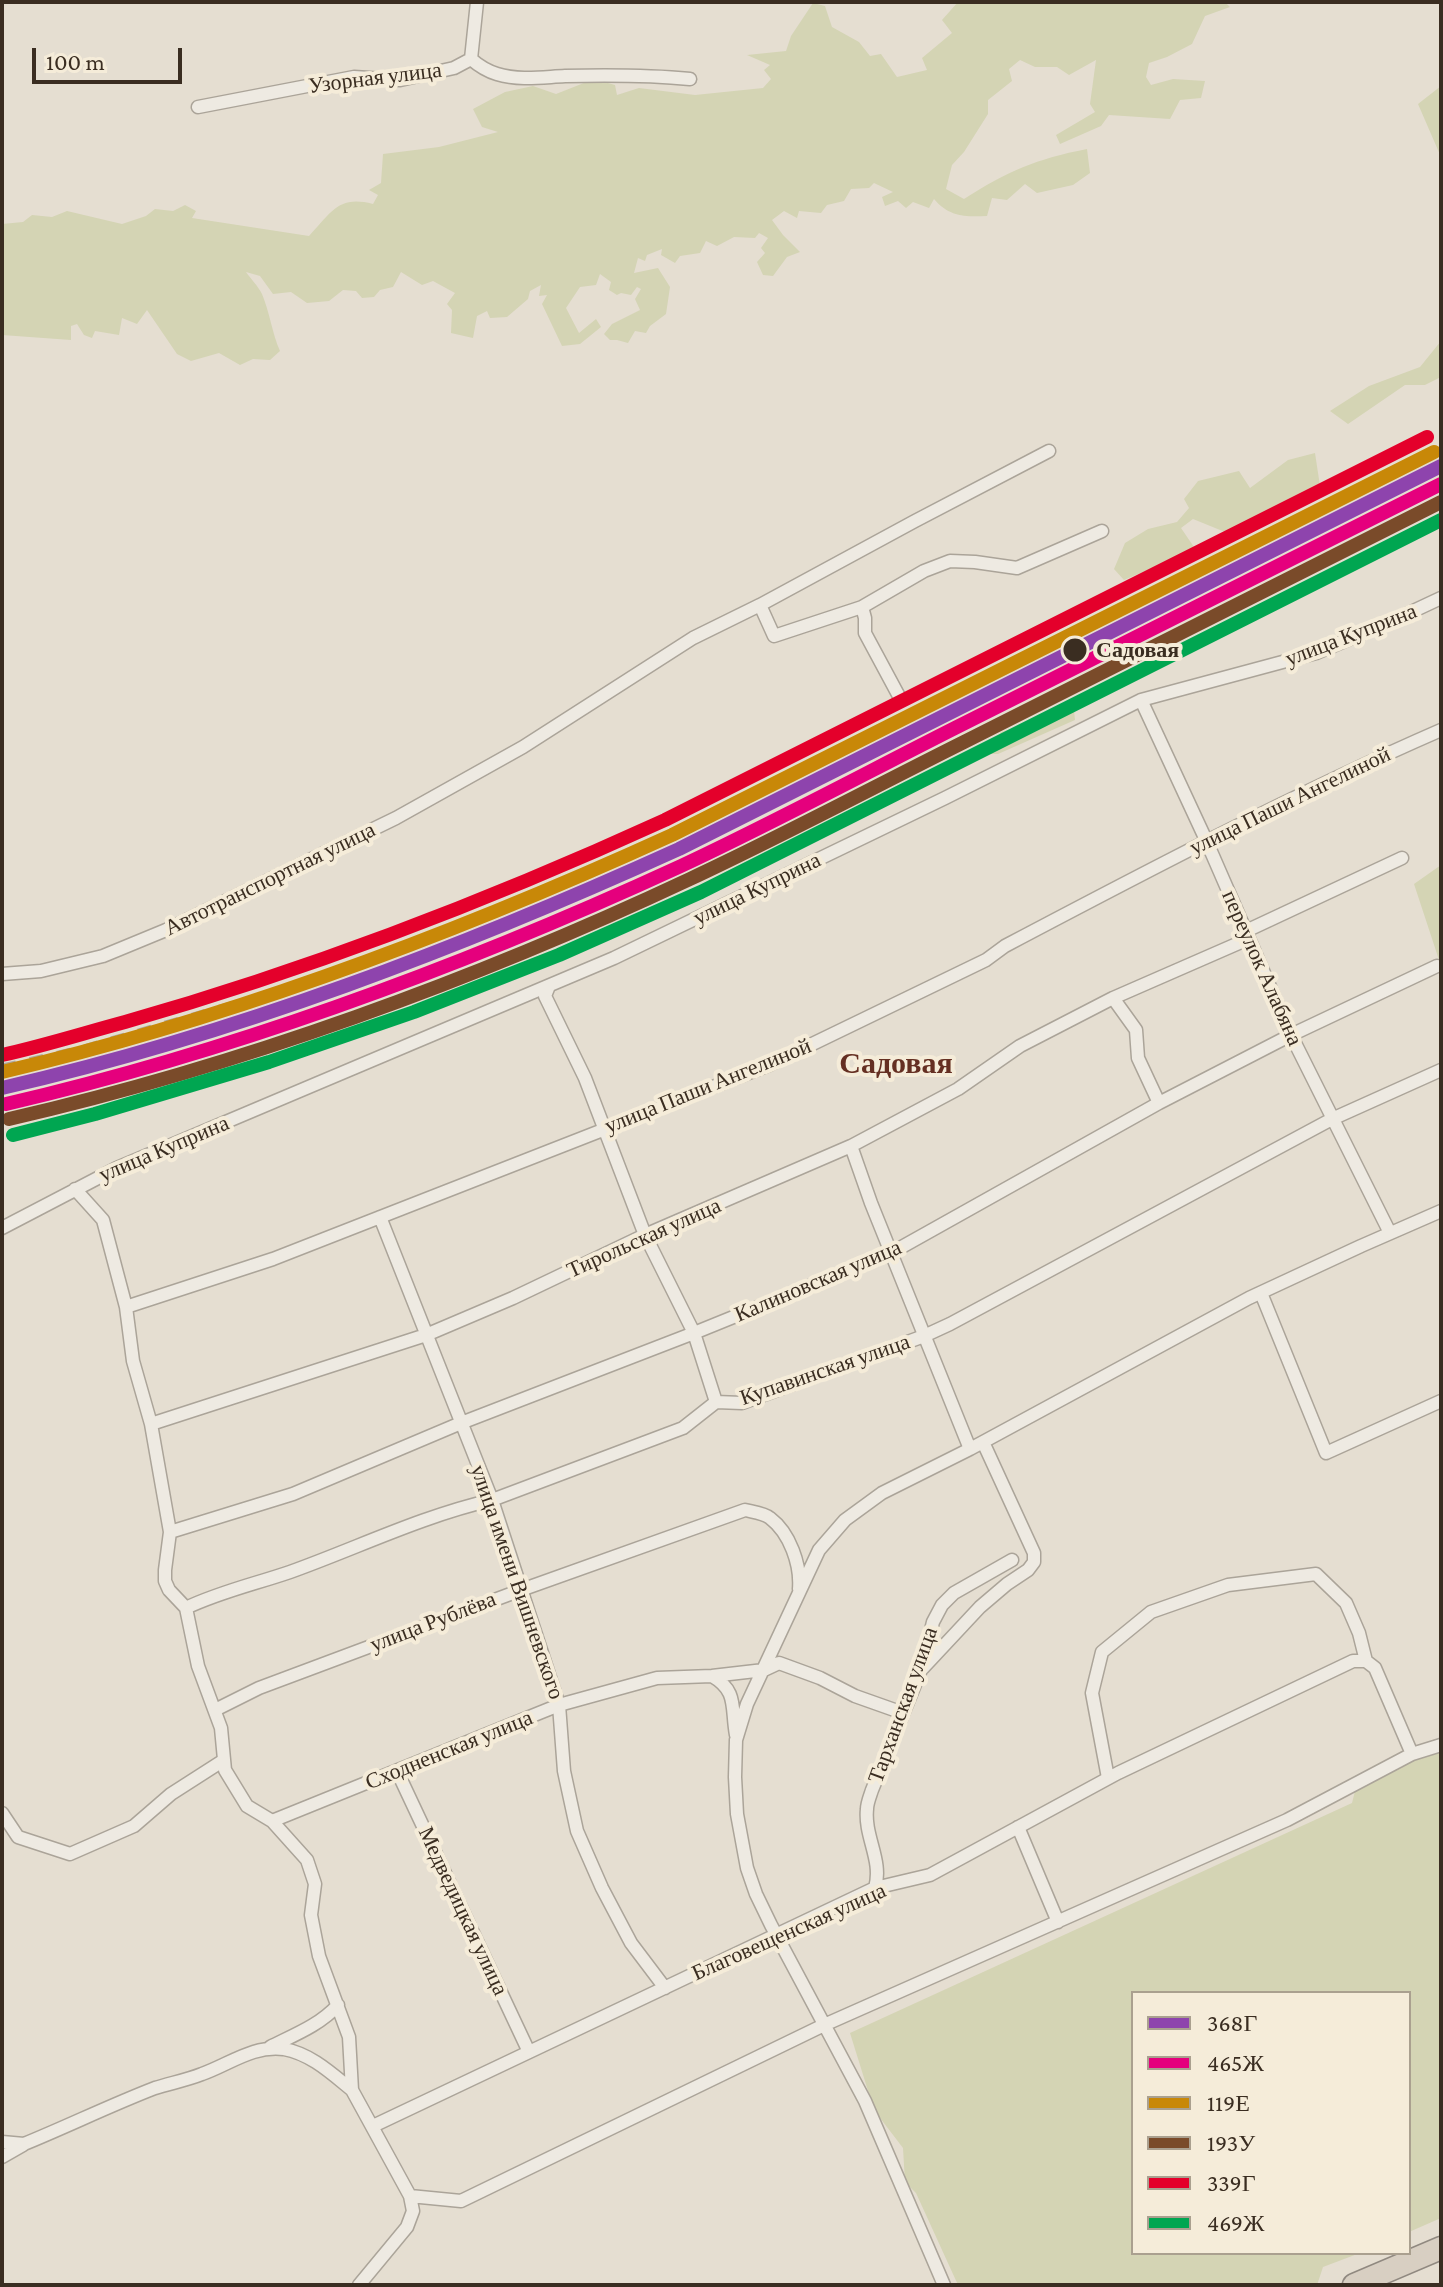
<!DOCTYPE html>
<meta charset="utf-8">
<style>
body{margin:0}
#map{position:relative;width:1443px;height:2287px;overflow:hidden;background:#e5ded1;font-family:"Crimson Pro",serif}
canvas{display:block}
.frame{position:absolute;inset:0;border:4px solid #3a2d21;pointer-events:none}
.legend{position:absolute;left:1131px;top:1991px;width:280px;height:264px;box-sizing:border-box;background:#f5ecd9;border:2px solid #aaa08f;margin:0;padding:10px 14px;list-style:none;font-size:24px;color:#3a2d21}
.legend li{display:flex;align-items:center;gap:16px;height:40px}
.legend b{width:40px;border:2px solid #aaa08f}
.scale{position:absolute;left:32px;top:48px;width:150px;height:36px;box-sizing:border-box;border:4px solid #3a2d21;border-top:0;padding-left:10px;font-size:24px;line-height:28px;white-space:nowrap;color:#3a2d21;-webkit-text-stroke:6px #f5ecd9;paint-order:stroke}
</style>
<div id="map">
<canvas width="1443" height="2287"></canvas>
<div class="frame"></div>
<ul class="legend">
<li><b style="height:10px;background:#8e44ad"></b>368Г</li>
<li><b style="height:10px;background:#e5007d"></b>465Ж</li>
<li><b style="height:10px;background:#c88808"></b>119Е</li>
<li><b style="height:10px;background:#7a4b2a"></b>193У</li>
<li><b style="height:10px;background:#e4002b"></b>339Г</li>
<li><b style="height:10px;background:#00a651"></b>469Ж</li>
</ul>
<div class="scale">100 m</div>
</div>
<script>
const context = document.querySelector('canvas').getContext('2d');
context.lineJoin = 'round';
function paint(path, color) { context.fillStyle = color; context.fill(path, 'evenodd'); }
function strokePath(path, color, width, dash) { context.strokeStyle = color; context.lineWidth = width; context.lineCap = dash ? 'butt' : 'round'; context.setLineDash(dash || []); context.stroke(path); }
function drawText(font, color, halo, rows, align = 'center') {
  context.font = font + ' "Crimson Pro",serif'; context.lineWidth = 8; context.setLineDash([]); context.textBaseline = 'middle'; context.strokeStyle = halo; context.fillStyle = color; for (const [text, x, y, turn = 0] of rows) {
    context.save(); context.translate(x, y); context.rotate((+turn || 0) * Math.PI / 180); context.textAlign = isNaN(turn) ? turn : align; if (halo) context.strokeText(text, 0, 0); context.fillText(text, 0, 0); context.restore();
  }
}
paint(new Path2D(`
 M 958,2 L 1225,2 L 1230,7 L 1205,16 L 1192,44 L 1167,57 L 1149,63 L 1146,77 L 1151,85 L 1173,79 L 1205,81 L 1201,98 L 1180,100 L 1170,119 L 1109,115 L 1101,126 L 1060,144 L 1056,135 L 1095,112 L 1090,104 L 1096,60 L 1069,75 L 1057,67 L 1035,67 L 1020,60 L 1009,69 L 1012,81 L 988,100 L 988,114 L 964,152 L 952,165 L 946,189 L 964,199 C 1008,171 1036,159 1087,149 L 1090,173 L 1073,185 L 1037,193 L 1025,184 L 1007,200 L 992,198 L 987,216 C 966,217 949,217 934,199 L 929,208 L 913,202 L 906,208 L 898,201 L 885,206 L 882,197 L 893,192 L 874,183 L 869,188 L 851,189 L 844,201 L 827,205 L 821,213 L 799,211 L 797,218 L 784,211 L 772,220 L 783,235 L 800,252 L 787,257 L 773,276 L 763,275 L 757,262 L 765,253 L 761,248 L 768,238 L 759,233 L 755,238 L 734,237 L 717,246 L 706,241 L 700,253 L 680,256 L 675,263 L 661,255 L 662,249 L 647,255 L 645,261 L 638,258 L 634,273 L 658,268 L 670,287 L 666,314 L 650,326 L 646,333 L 635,331 L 628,343 L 617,340 L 610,340 L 604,334 L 612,324 L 640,310 L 635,299 L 641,289 L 637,287 L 631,295 L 621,293 L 617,295 L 609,290 L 611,282 L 600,274 L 596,285 L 580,287 L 566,308 L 579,333 L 596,319 L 601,327 L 580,344 L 562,346 L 542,304 L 547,295 L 539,296 L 541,285 L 530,291 L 528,299 L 507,317 L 490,318 L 487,311 L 477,316 L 473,338 L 451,333 L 452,310 L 447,304 L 455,293 L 433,281 L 422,285 L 401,272 L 393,287 L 380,290 L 374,297 L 362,298 L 356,291 L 343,290 L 329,301 L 307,303 L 291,292 L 273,294 L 260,276 L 246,272 C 251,279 258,286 262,294 C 270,313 272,333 280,351 L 270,360 L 253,359 L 240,365 L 219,353 L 191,361 L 177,354 L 147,310 L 137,324 L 122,318 L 119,335 L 95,331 L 92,338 L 84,335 L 77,324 L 71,326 L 71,340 L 2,335 L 2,224 L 23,222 L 32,215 L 52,217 L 67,211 L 122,224 L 146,216 L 155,209 L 173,211 L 185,205 L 196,211 L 192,218 L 309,236 C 332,212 338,195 373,204 L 378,195 L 369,190 L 381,183 L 383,154 L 439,147 L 498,132 L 482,127 L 473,109 L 505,92 L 533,86 L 556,94 L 594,79 L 615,85 L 617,95 L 639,88 L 695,95 L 763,88 L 771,79 L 764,70 L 770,65 L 747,55 L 786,51 L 791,36 L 813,3 L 825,6 L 832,27 L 859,42 L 870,56 L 881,54 L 897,77 L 927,70 L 922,58 L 952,33 L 942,20 Z
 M 1441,86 L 1441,157 L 1418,104 Z
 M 1441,341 L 1441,377 L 1425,385 L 1405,385 L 1348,424 L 1330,411 L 1369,386 L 1420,367 Z
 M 1315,453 L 1320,486 L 1225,532 L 1193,519 L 1181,528 L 1196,550 L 1124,580 L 1114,569 L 1125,543 L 1148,529 L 1177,522 L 1189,508 L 1184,499 L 1198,481 L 1239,471 L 1250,488 L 1288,460 Z
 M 1074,710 L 1075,720 L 998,754 L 989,754 L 1001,732 Z
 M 1441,865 L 1441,966 L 1414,884 Z
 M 1441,1748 L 1441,2218 L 1409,2232 L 1409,1993 L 1133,1993 L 1133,2253 L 1360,2253 L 1323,2267 L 1317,2285 L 958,2285 L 916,2193 L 905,2182 L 903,2148 L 874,2110 L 850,2033 L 1352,1803 L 1355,1791 L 1426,1752 Z`), '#d4d4b4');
const street = new Path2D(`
 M 471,59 L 477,2
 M 198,107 L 354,77 L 400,80 L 454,68 L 471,59 C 479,66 487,71 497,74 C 520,81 543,77 565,76 C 607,75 649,75 690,79
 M 760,605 L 774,636 L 862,607 L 924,571 L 950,561 L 975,562 L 1017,568 L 1102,531
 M 862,607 L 865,618 L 865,633 L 901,700
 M 1141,700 L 1206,840 L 1291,1035 L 1390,1233
 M 2,974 L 41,971 L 103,956 L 166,930 L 396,818 L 523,747 L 693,638 L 760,605 L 915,521 L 1049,451
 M 549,986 L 545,996 L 585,1078 L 645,1235 L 694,1333 L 716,1402
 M 1159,1103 L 1138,1058 L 1136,1030 L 1113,998 L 1239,943 L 1246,931 L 1402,858
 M 851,1146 L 871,1203 L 970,1449
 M 75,1189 L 103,1220 L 126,1307 L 133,1361 L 151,1424 L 170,1532 L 165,1570 L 165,1581 L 169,1590 L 186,1608 L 198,1666 L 221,1728 L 225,1770 L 247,1806 L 272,1821 L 307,1860 L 315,1884 L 311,1915 L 319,1956 L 349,2037 L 352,2090 L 410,2196 L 461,2201 L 824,2025 L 1287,1820 L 1412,1754 L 1441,1745
 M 380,1217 L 492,1500 L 559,1705 L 564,1771 L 577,1831 L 602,1888 L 631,1943 L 665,1988
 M 2,1228 L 117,1168 L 614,958 L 945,798 L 1141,700 L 1316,653 L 1392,621 L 1441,598
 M 1261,1293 L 1326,1453 L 1441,1401
 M 126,1307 L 273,1259 L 769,1065 L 986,960 L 1005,946 C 1149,870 1292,795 1441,730
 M 151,1424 L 426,1335 L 513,1298 L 645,1235 L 851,1146 L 958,1089 L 1020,1046 L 1113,998
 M 170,1532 L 293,1494 L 461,1423 L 694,1333 L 891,1253 L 1159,1103 L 1291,1035 L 1437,966
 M 186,1608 C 219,1592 255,1584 290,1572 C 357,1548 422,1516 492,1500 L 683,1428 L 716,1402 L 742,1403 L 924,1336 L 950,1324 L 1332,1119 L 1441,1070
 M 923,1668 L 980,1607 L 1007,1584 L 1028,1570 L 1034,1562 L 1034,1553 L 983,1442
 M 712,1676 C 738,1691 731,1707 736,1735
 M 215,1710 L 259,1688 L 521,1590 L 745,1510 C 753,1512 764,1513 770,1518 C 790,1533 801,1565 799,1589
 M 397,1771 L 529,2052
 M 1108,1778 L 1092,1693 L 1102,1652 L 1151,1612 L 1228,1585 L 1316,1574 L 1346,1603 L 1359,1633 L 1366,1661
 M 2,1813 L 18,1837 L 70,1854 L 134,1826 L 171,1794 L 224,1760
 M 272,1821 L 559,1705 L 657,1678 L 712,1676 L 764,1670 L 779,1663 L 820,1678 L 855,1696 L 903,1713
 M 1018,1827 L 1058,1922
 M 875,1888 C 883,1860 864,1837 867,1809 C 867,1803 870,1796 872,1790 L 921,1670 L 933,1622 L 942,1605 L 954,1593 L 1012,1560
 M 270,2047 C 294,2035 320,2025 338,2005
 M 373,2126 L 875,1888 L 930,1875 L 1118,1773 L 1353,1661 L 1366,1661 L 1375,1668 L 1412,1754
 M 2,2142 L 24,2144 C 68,2126 111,2105 155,2088 C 171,2083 187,2080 202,2074 C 230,2064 253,2045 284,2049 C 311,2054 331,2073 352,2090
 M 2,2157 L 23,2145
 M 359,2285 L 407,2227 L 413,2211 L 410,2196
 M 944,2285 L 865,2101 L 771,1925 L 756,1894 L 747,1868 L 737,1814 L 735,1777 L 736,1740 L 747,1704 L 819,1550 L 845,1520 L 882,1493 L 970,1449 L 1249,1298 L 1361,1246 L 1441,1211`);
const highway = new Path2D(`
 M 1354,2285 L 1441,2248`);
strokePath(street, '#aba499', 15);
strokePath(highway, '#908980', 25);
strokePath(street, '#eeeae2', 12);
strokePath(highway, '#d8cfc2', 22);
strokePath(new Path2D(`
 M 2,1065 L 80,1047 L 261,994 L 434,936 L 533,898 L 669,835 L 1441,448`), '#ada8a2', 3, [14, 14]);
strokePath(new Path2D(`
 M 2,1088 C 236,1034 461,948 679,849 L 1441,466`), '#8e44ad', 14);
strokePath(new Path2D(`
 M 6,1104 C 238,1050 464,966 681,866 C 773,823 864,774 955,728 C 1117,647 1279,565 1441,484`), '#e5007d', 14);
strokePath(new Path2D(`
 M 2,1072 C 233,1018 457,933 672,835 L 1434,452`), '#c88808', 14);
strokePath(new Path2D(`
 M 9,1119 C 240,1066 475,980 690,879 C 782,836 872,788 964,742 C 1123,662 1282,582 1441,502`), '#7a4b2a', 14);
strokePath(new Path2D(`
 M 2,1055 C 43,1046 84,1033 125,1022 C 311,969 490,900 665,820 L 1427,437`), '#e4002b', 14);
strokePath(new Path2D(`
 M 13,1135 L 95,1114 L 269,1062 L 414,1012 L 559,955 L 701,892 L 1441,520`), '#00a651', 14);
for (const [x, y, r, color] of [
 [1075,650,13,"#3a2d21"]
]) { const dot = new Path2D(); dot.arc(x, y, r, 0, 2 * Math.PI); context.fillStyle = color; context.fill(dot); strokePath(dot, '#f5ecd9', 3); }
drawText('22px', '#3a2d21', '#f5ecd9', [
 ["Узорная улица",375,78,-7],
 ["улица Куприна",1351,635,-21],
 ["улица Паши Ангелиной",1290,801,-26],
 ["Автотранспортная улица",270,879,-26],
 ["улица Куприна",757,889,-26],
 ["переулок Алабяна",1262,968,66],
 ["улица Паши Ангелиной",708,1086,-22],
 ["улица Куприна",164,1149,-23],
 ["Тирольская улица",644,1238,-24],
 ["Калиновская улица",818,1281,-23],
 ["Купавинская улица",825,1370,-19],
 ["улица имени Вишневского",517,1582,71],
 ["улица Рублёва",433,1622,-21],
 ["Тарханская улица",903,1705,-70],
 ["Сходненская улица",449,1750,-22],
 ["Медведицкая улица",463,1911,65],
 ["Благовещенская улица",789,1932,-24]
]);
drawText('bold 22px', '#3a2d21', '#f5ecd9', [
 ["Садовая",1096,650]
], 'left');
drawText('bold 30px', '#652f22', '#f5ecd9', [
 ["Садовая",896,1064]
]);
</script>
